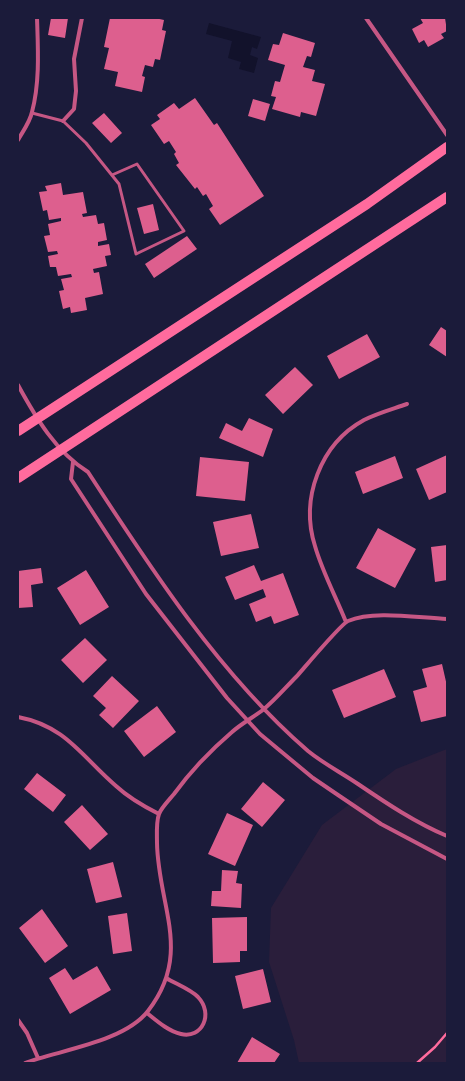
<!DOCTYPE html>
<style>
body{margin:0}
#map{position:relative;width:465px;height:1081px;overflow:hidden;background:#1b1b3a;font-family:Lora,serif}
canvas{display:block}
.frame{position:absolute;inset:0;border:19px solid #1b1b3a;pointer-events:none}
</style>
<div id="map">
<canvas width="465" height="1081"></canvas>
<div class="frame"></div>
</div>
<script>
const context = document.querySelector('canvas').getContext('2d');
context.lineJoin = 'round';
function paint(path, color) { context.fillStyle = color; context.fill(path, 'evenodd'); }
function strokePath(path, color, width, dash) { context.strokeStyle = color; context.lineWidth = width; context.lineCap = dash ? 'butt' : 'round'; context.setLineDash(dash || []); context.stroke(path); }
paint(new Path2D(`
 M 447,749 L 447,1063 L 299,1063 L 294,1040 L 269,962 L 271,908 L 322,825 L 396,769 Z`), '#2a1e3b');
paint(new Path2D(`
 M 209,23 L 261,37 L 257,49 L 252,47 L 250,55 L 258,58 L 254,73 L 239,69 L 241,62 L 228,58 L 232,41 L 206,34 Z`), '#12122b');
paint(new Path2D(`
 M 51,18 L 68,18 L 65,38 L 48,35 Z
 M 110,18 L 155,18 L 164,20 L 162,30 L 166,31 L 160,60 L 155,59 L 153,67 L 145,65 L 142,76 L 145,77 L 142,92 L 115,86 L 118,72 L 104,69 L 109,48 L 104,47 Z
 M 420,18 L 445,18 L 447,31 L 441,34 L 444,38 L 428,47 L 424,40 L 419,43 L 412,29 L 423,23 Z
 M 283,33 L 315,43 L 311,57 L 307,56 L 303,67 L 315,70 L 312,81 L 325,84 L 316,116 L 301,112 L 300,117 L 272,109 L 276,97 L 271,96 L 275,81 L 280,82 L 285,65 L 268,60 L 273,44 L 279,45 Z
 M 195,98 L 214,125 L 217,123 L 264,196 L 220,225 L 209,209 L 213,206 L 206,194 L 203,196 L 197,187 L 195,189 L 176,165 L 179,163 L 174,154 L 176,152 L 169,141 L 164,144 L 151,125 L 160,119 L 157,115 L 174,103 L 179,109 Z
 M 253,99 L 270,104 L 265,121 L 248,116 Z
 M 104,113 L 122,133 L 111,143 L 92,123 Z
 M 61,183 L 63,195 L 83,192 L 87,213 L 82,214 L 83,217 L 96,215 L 98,224 L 104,223 L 107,240 L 98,242 L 98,246 L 109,244 L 111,255 L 105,256 L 107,266 L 93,269 L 94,273 L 99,272 L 103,294 L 85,298 L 87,310 L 71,313 L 70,307 L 63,309 L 59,291 L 64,290 L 61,279 L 72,277 L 71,274 L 58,276 L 56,267 L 50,267 L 48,256 L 58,254 L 57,251 L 48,252 L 44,236 L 50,235 L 48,224 L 61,221 L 61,218 L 49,220 L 47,210 L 43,211 L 39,192 L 47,191 L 45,186 Z
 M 153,204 L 159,230 L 144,234 L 137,208 Z
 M 187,236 L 197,249 L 154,278 L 145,264 Z
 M 441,327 L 447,331 L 447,357 L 429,345 Z
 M 367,334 L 380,357 L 339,379 L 327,356 Z
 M 295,367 L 313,385 L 283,414 L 265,395 Z
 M 249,418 L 273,429 L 263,457 L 219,438 L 226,423 L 242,431 Z
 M 447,455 L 447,492 L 429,500 L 416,469 Z
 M 395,456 L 403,478 L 363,494 L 355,472 Z
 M 200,457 L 249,462 L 245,501 L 196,496 Z
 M 251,514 L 259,548 L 221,556 L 213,522 Z
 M 378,528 L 416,549 L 395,588 L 356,568 Z
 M 447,545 L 447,580 L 435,582 L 431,547 Z
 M 254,565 L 261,581 L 283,573 L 299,615 L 274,624 L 271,616 L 256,622 L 249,604 L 266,597 L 263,589 L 235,600 L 225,577 Z
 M 41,568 L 43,583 L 31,585 L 33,607 L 18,608 L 18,571 Z
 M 86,570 L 109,607 L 80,625 L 57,588 Z
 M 85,638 L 107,660 L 83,683 L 61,660 Z
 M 442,664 L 447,686 L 447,716 L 421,722 L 413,691 L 427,687 L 422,669 Z
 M 384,669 L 396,697 L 344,718 L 332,690 Z
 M 112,676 L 139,701 L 113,728 L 99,715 L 106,708 L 93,696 Z
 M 157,706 L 176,732 L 144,757 L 124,731 Z
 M 37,773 L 66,795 L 53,812 L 24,789 Z
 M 263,782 L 285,800 L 262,827 L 241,809 Z
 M 82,805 L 108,834 L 90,850 L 64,822 Z
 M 227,813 L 253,825 L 235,866 L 208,854 Z
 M 113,862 L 122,897 L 96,903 L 87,869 Z
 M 222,870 L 238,871 L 236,883 L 242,884 L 241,908 L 211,906 L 212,891 L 221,891 Z
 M 42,909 L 68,946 L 45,963 L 19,928 Z
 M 127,913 L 132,951 L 113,954 L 108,916 Z
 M 247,917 L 247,951 L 240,951 L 240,962 L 213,963 L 212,918 Z
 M 97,966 L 111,990 L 70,1014 L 49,978 L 65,968 L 73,980 Z
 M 263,969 L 271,1002 L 243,1009 L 235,976 Z
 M 252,1037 L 280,1054 L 274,1063 L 237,1063 Z`), '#dd5f8e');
strokePath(new Path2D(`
 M 417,1063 L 435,1047 L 447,1033`), '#ff6b9d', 2.5);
strokePath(new Path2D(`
 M 32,113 L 63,121 L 86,143 L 119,184 L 136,254 L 184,231 L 137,164 L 112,175`), '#c65784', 3);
strokePath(new Path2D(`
 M 366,18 L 447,135
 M 63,121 L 74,109 L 76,91 L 74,59 L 82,18
 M 18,140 C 23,131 30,122 32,112 C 40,82 38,49 37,18
 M 18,385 C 36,418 56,452 88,472 C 151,569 220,675 308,751 C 324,764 342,773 358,784 C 386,803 416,823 447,836
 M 73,462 L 71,479 L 146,594 L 227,698 L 260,734 L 313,778 L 338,795 L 381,824 L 447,859
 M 346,622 C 336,597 322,571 315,546 C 300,499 320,444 364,420 C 378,413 393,409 407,404
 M 18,717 C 66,726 82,757 116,786 C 129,798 143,806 159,814
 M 147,1013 C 157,1021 168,1031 181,1034 C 202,1039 214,1014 198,997 C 190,989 176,984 166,978
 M 18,1020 L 27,1033 L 38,1058
 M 25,1063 C 60,1050 124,1042 148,1011 C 193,953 158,906 157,843 C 157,835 156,822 159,814 C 161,808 169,800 174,794 C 190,772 211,750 232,732 C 242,723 254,717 264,709 C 276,699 286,687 297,676 C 305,667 341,624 348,621 C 374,610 418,618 447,619`), '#c65784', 4);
strokePath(new Path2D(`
 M 18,431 L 367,204 L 447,147
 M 18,478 L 447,197`), '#ff6b9d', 10);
</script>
